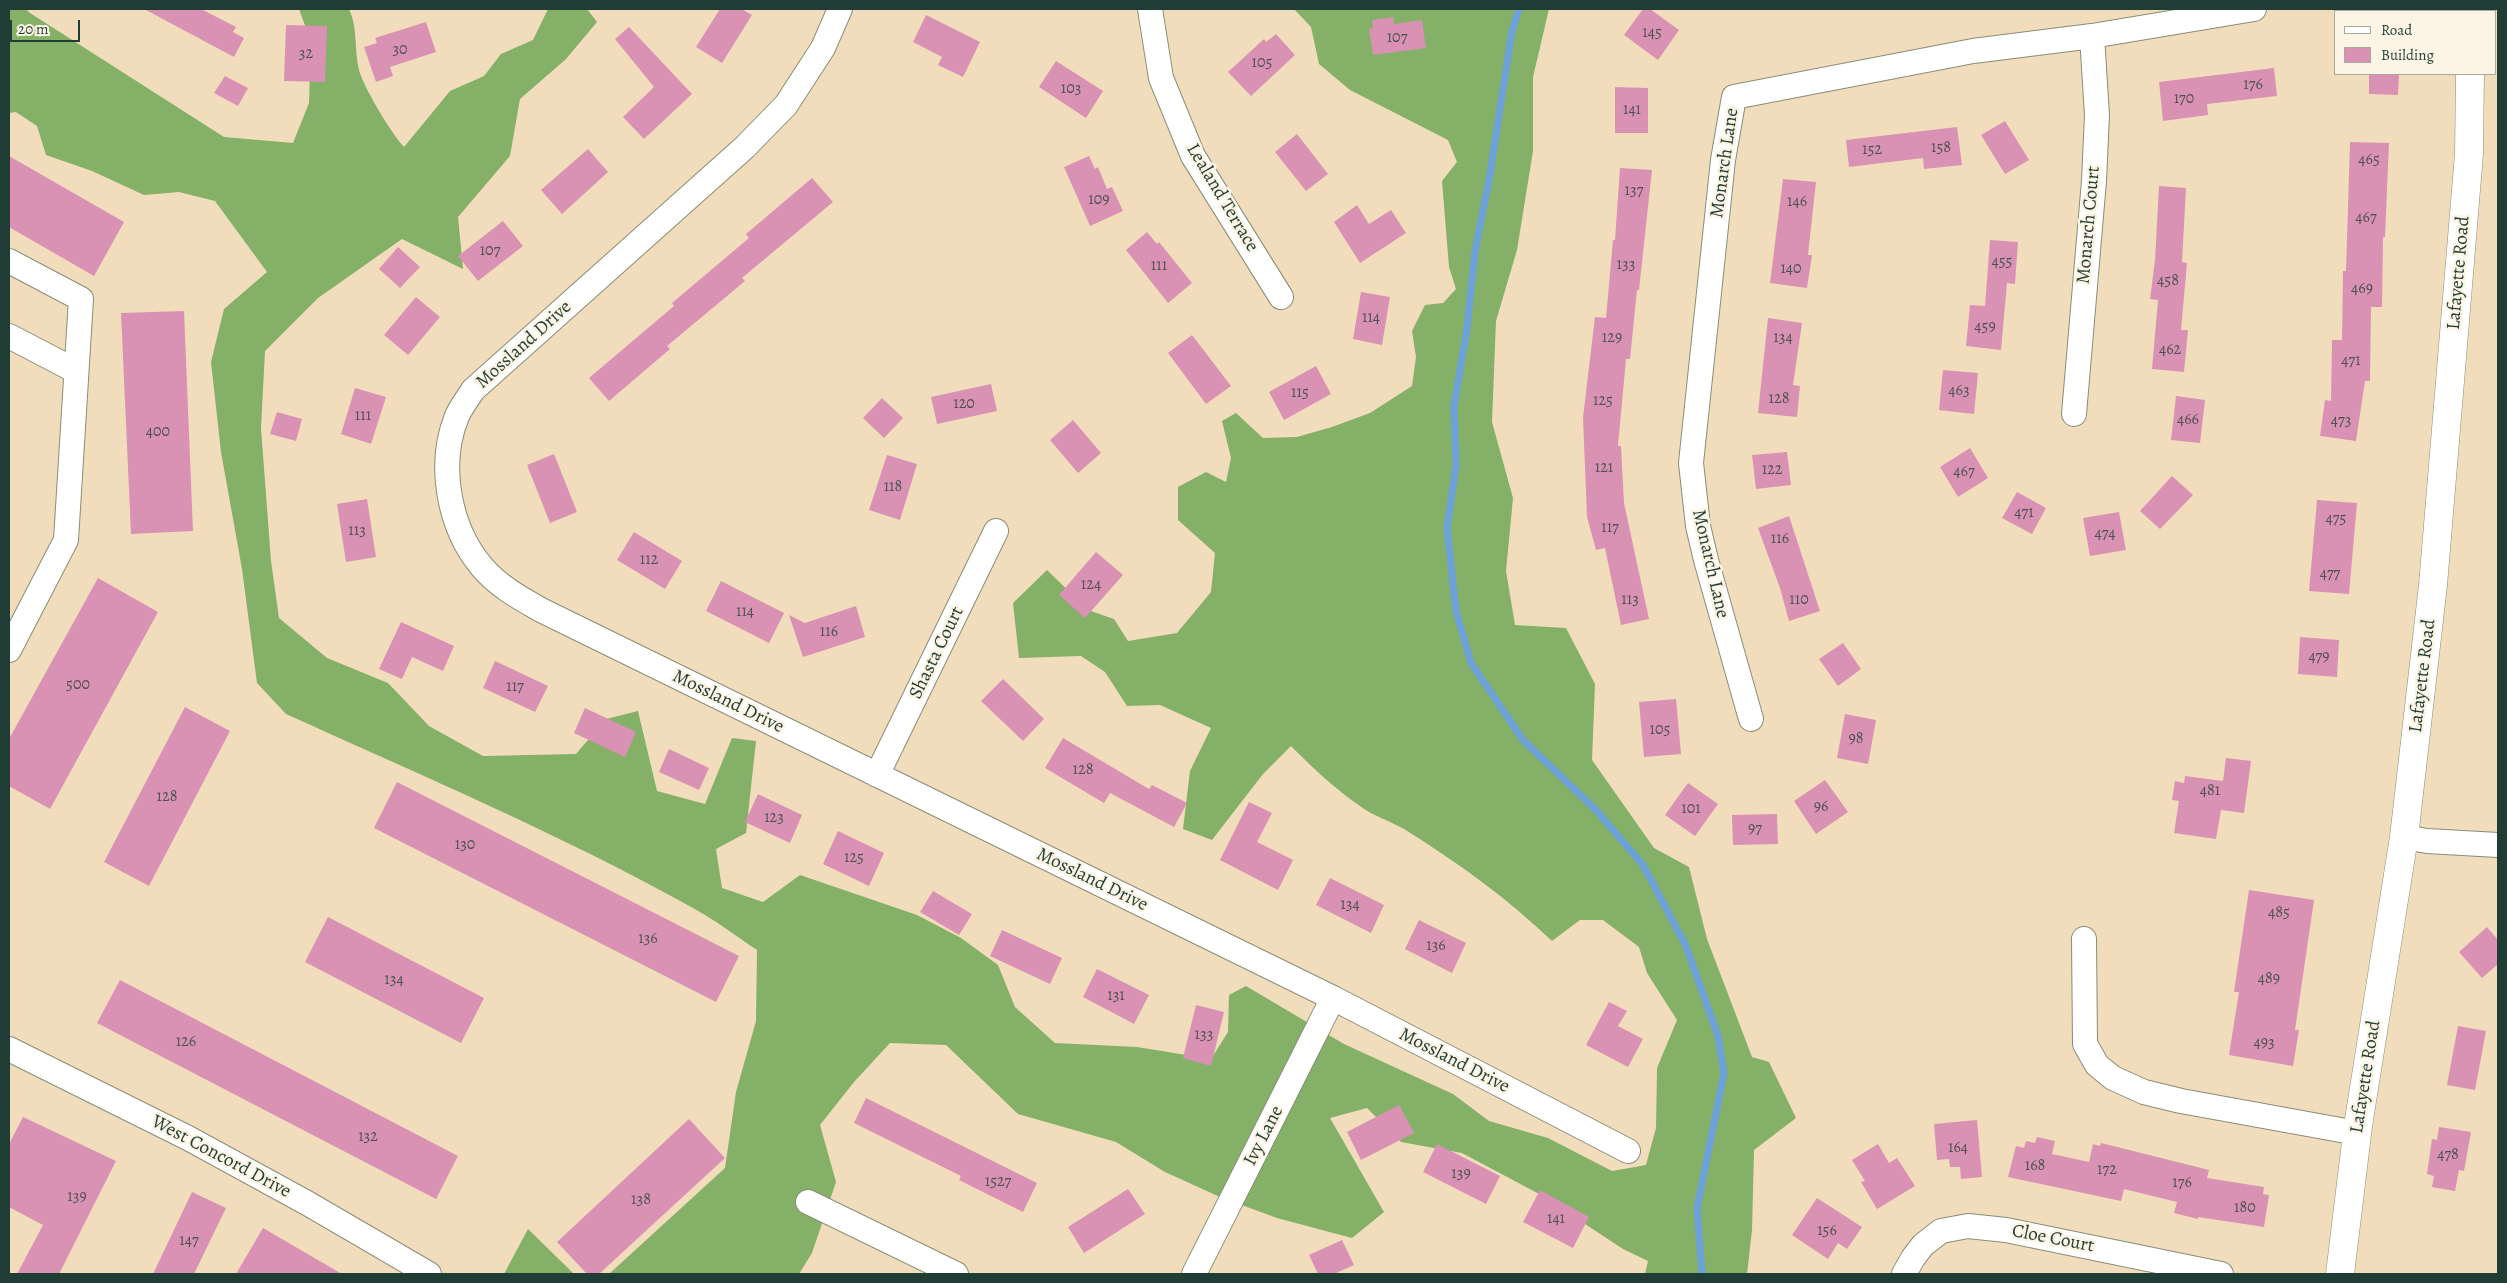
<!DOCTYPE html>
<style>
body{margin:0}
#map{position:relative;width:2507px;height:1283px;overflow:hidden;background:#f1ddbc;font-family:Alegreya,serif}
canvas{display:block}
.frame{position:absolute;inset:0;border:10px solid #1f3d34;pointer-events:none}
.legend{position:absolute;left:2334px;top:10px;width:162px;height:65px;box-sizing:border-box;background:#fcf5e5;border:1px solid #a4ab9e;margin:0;padding:6px 9px;list-style:none;font-size:15px;color:#1f3d34}
.legend li{display:flex;align-items:center;gap:10px;height:25px}
.legend b{width:25px;border:1px solid #a4ab9e}
.scale{position:absolute;left:10px;top:20px;width:70px;height:22px;box-sizing:border-box;border:2px solid #1f3d34;border-top:0;padding-left:6px;font-size:15px;line-height:18px;white-space:nowrap;color:#1f3d34;-webkit-text-stroke:4px #fcf5e5;paint-order:stroke}
</style>
<div id="map">
<canvas width="2507" height="1283"></canvas>
<div class="frame"></div>
<ul class="legend">
<li><b style="height:6px;background:#fff"></b>Road</li>
<li><b style="height:14px;background:#d992b4"></b>Building</li>
</ul>
<div class="scale">20 m</div>
</div>
<script>
const context = document.querySelector('canvas').getContext('2d');
context.lineJoin = 'round';
function paint(path, color) { context.fillStyle = color; context.fill(path, 'evenodd'); }
function strokePath(path, color, width, dash) { context.strokeStyle = color; context.lineWidth = width; context.lineCap = dash ? 'butt' : 'round'; context.setLineDash(dash || []); context.stroke(path); }
function drawText(font, color, halo, rows, align = 'center') {
  context.font = font + ' Alegreya,serif'; context.lineWidth = 5; context.setLineDash([]); context.textBaseline = 'middle'; context.strokeStyle = halo; context.fillStyle = color; for (const [text, x, y, turn = 0] of rows) {
    context.save(); context.translate(x, y); context.rotate((+turn || 0) * Math.PI / 180); context.textAlign = isNaN(turn) ? turn : align; if (halo) context.strokeText(text, 0, 0); context.fillText(text, 0, 0); context.restore();
  }
}
paint(new Path2D(`
 M 9,9 L 26,9 L 30,13 L 224,137 L 293,143 L 309,103 L 311,42 L 299,9 L 349,9 C 358,28 354,49 359,70 C 364,88 391,133 404,147 L 450,91 L 484,76 L 501,54 L 533,40 L 548,9 L 587,9 L 597,22 L 566,59 L 520,99 L 510,156 L 458,217 L 463,269 L 402,239 L 318,298 L 265,351 L 261,428 L 271,561 L 279,618 L 327,658 L 388,683 L 429,726 L 483,756 L 576,754 L 606,719 L 638,711 L 657,791 L 705,804 L 732,738 L 756,741 L 746,833 L 716,849 L 722,888 L 763,902 L 800,875 L 917,915 L 961,938 L 998,965 L 1015,1007 L 1055,1043 L 1137,1047 L 1211,1059 L 1228,1032 L 1229,995 L 1246,986 L 1344,1044 L 1453,1094 L 1489,1121 L 1548,1138 L 1612,1171 L 1646,1165 L 1656,1128 L 1657,1068 L 1677,1020 L 1647,973 L 1639,947 L 1603,920 L 1580,920 L 1552,941 C 1507,898 1457,862 1404,829 C 1390,821 1373,816 1360,806 C 1335,789 1313,768 1291,746 L 1263,774 L 1212,840 L 1183,829 L 1190,771 L 1211,728 L 1160,705 L 1127,706 L 1105,672 L 1081,656 L 1019,658 L 1013,603 L 1047,570 L 1088,610 L 1114,619 L 1128,641 L 1177,633 L 1211,592 L 1215,553 L 1178,520 L 1178,487 L 1206,472 L 1226,482 L 1231,458 L 1222,421 L 1236,413 L 1263,438 L 1297,437 L 1332,427 L 1370,413 L 1412,386 L 1416,357 L 1412,331 L 1425,305 L 1443,303 L 1456,289 L 1449,267 L 1442,181 L 1457,162 L 1448,140 L 1350,90 L 1319,64 L 1311,27 L 1294,9 L 1549,9 L 1533,77 L 1533,151 L 1517,250 L 1496,321 L 1492,422 L 1513,498 L 1506,571 L 1515,625 L 1566,628 L 1595,684 L 1592,760 L 1654,848 L 1689,867 L 1707,939 L 1752,1057 L 1769,1062 L 1796,1118 L 1754,1150 L 1752,1230 L 1747,1274 L 1645,1274 L 1648,1261 L 1623,1249 L 1541,1195 L 1462,1153 L 1401,1142 L 1367,1108 L 1330,1118 L 1384,1212 L 1352,1238 L 1277,1218 L 1220,1197 L 1165,1172 L 1116,1142 L 1018,1114 L 946,1045 L 890,1043 L 854,1082 L 820,1125 L 836,1182 L 812,1253 L 799,1274 L 609,1274 L 725,1168 L 736,1092 L 756,1021 L 757,950 C 736,936 715,920 693,908 C 562,835 423,776 286,714 L 257,683 L 242,569 L 221,452 L 211,362 L 224,309 L 267,272 L 215,201 L 179,192 L 144,195 L 92,171 L 46,155 L 37,126 L 16,112 L 9,113 Z
 M 528,1229 L 574,1274 L 504,1274 Z`), '#84b068');
strokePath(new Path2D(`
 M 1519,9 L 1512,31 L 1489,180 L 1475,251 L 1467,328 L 1454,406 L 1456,466 L 1447,528 L 1456,611 L 1471,663 L 1523,740 L 1596,810 L 1643,865 L 1686,946 L 1718,1036 L 1724,1073 L 1697,1208 L 1702,1274`), '#6da1d9', 7);
paint(new Path2D(`
 M 144,9 L 201,9 L 236,27 L 233,32 L 244,38 L 234,57 Z
 M 720,9 L 742,9 L 752,15 L 722,63 L 696,47 Z
 M 1643,9 L 1650,9 L 1679,30 L 1658,60 L 1624,35 Z
 M 926,15 L 980,42 L 963,77 L 938,65 L 942,57 L 913,42 Z
 M 1393,17 L 1394,24 L 1422,20 L 1426,48 L 1373,55 L 1369,29 L 1373,28 L 1372,20 Z
 M 426,22 L 436,52 L 390,67 L 393,76 L 376,82 L 364,47 L 377,43 L 375,38 Z
 M 286,25 L 327,26 L 325,82 L 284,81 Z
 M 629,27 L 692,94 L 644,139 L 623,117 L 654,87 L 615,39 Z
 M 1276,34 L 1295,55 L 1251,96 L 1228,72 L 1264,39 L 1266,42 Z
 M 1056,61 L 1103,91 L 1086,118 L 1039,87 Z
 M 2274,68 L 2277,96 L 2207,104 L 2208,115 L 2163,121 L 2159,82 Z
 M 2369,74 L 2399,74 L 2398,95 L 2369,94 Z
 M 225,76 L 248,88 L 238,106 L 214,93 Z
 M 1615,87 L 1648,88 L 1648,133 L 1615,133 Z
 M 2005,121 L 2029,160 L 2005,174 L 1981,135 Z
 M 1957,127 L 1962,165 L 1924,169 L 1923,158 L 1849,167 L 1846,140 Z
 M 1297,134 L 1328,174 L 1306,191 L 1275,152 Z
 M 2350,142 L 2389,143 L 2385,237 L 2383,237 L 2382,307 L 2371,307 L 2370,381 L 2365,381 L 2356,441 L 2320,436 L 2325,400 L 2331,401 L 2332,340 L 2342,340 L 2343,271 L 2346,271 Z
 M 588,149 L 608,172 L 562,214 L 541,190 Z
 M 9,156 L 124,222 L 94,276 L 9,227 Z
 M 1089,156 L 1095,169 L 1098,167 L 1107,189 L 1112,187 L 1123,211 L 1090,226 L 1064,167 Z
 M 1620,168 L 1652,170 L 1639,290 L 1637,290 L 1630,359 L 1626,359 L 1618,446 L 1621,446 L 1624,503 L 1649,619 L 1621,625 L 1605,548 L 1596,550 L 1587,517 L 1583,417 L 1595,317 L 1606,318 L 1613,240 L 1615,240 Z
 M 812,178 L 833,202 L 742,278 L 745,281 L 667,346 L 670,349 L 609,401 L 589,378 L 674,306 L 672,303 L 749,238 L 746,234 Z
 M 1783,179 L 1816,182 L 1808,255 L 1812,255 L 1807,288 L 1770,283 Z
 M 2159,186 L 2186,188 L 2182,262 L 2187,263 L 2181,330 L 2188,330 L 2184,372 L 2152,369 L 2158,300 L 2150,299 L 2155,260 Z
 M 1357,205 L 1369,224 L 1391,210 L 1406,233 L 1360,263 L 1334,222 Z
 M 503,221 L 523,246 L 478,281 L 458,256 Z
 M 1147,232 L 1157,244 L 1159,242 L 1192,283 L 1168,303 L 1126,250 Z
 M 1990,240 L 2018,242 L 2015,284 L 2007,283 L 2001,350 L 1966,346 L 1970,305 L 1985,306 Z
 M 398,247 L 420,267 L 400,288 L 379,269 Z
 M 1361,292 L 1390,297 L 1382,345 L 1353,339 Z
 M 416,297 L 440,317 L 408,355 L 384,335 Z
 M 184,311 L 193,531 L 131,534 L 121,313 Z
 M 1768,318 L 1802,323 L 1793,385 L 1800,386 L 1797,417 L 1758,413 Z
 M 1192,335 L 1231,386 L 1206,404 L 1168,353 Z
 M 1316,366 L 1331,394 L 1284,420 L 1269,392 Z
 M 1943,370 L 1978,373 L 1974,414 L 1939,410 Z
 M 991,384 L 997,411 L 937,424 L 931,397 Z
 M 355,388 L 386,397 L 371,444 L 341,434 Z
 M 2176,396 L 2205,400 L 2200,443 L 2171,440 Z
 M 882,398 L 903,418 L 884,438 L 863,418 Z
 M 277,412 L 302,419 L 296,441 L 270,434 Z
 M 1073,420 L 1101,453 L 1078,473 L 1050,440 Z
 M 1970,448 L 1988,478 L 1958,497 L 1940,467 Z
 M 1787,452 L 1791,485 L 1756,489 L 1752,455 Z
 M 554,454 L 577,512 L 550,523 L 527,465 Z
 M 887,455 L 917,464 L 900,520 L 869,510 Z
 M 2172,476 L 2193,495 L 2160,529 L 2140,511 Z
 M 2017,492 L 2046,508 L 2032,534 L 2002,518 Z
 M 367,499 L 376,557 L 346,562 L 337,504 Z
 M 2317,500 L 2357,503 L 2349,594 L 2309,591 Z
 M 2119,512 L 2126,550 L 2090,556 L 2083,518 Z
 M 1789,516 L 1820,611 L 1789,621 L 1780,588 L 1758,528 Z
 M 634,532 L 682,561 L 665,589 L 617,560 Z
 M 1096,552 L 1123,575 L 1085,618 L 1059,595 Z
 M 98,578 L 158,612 L 50,809 L 9,786 L 9,739 Z
 M 721,581 L 784,613 L 769,643 L 706,611 Z
 M 856,606 L 865,637 L 803,657 L 789,615 L 805,623 Z
 M 401,622 L 454,646 L 443,671 L 412,657 L 402,679 L 379,669 Z
 M 2300,637 L 2339,640 L 2337,677 L 2298,674 Z
 M 1843,643 L 1861,669 L 1838,686 L 1819,659 Z
 M 495,661 L 548,686 L 535,712 L 483,688 Z
 M 1003,679 L 1044,719 L 1023,741 L 981,701 Z
 M 1676,699 L 1681,754 L 1644,757 L 1639,702 Z
 M 185,707 L 230,731 L 149,886 L 104,862 Z
 M 585,708 L 636,732 L 625,757 L 574,733 Z
 M 1845,714 L 1876,720 L 1868,764 L 1837,758 Z
 M 1063,738 L 1149,789 L 1152,785 L 1187,803 L 1174,827 L 1110,793 L 1104,803 L 1045,768 Z
 M 669,749 L 709,768 L 699,790 L 659,772 Z
 M 2226,758 L 2251,761 L 2244,813 L 2221,810 L 2216,839 L 2174,833 L 2179,801 L 2172,800 L 2175,781 L 2184,783 L 2185,776 L 2223,781 Z
 M 1825,780 L 1848,812 L 1816,834 L 1794,801 Z
 M 397,782 L 739,956 L 716,1002 L 374,828 Z
 M 1688,783 L 1718,804 L 1695,836 L 1665,815 Z
 M 758,794 L 802,815 L 790,843 L 745,822 Z
 M 1249,802 L 1272,813 L 1257,842 L 1293,860 L 1278,890 L 1220,860 Z
 M 1777,814 L 1778,844 L 1733,845 L 1732,815 Z
 M 838,831 L 884,853 L 869,886 L 823,864 Z
 M 1330,878 L 1384,905 L 1371,933 L 1316,905 Z
 M 2249,890 L 2314,900 L 2295,1030 L 2299,1030 L 2293,1066 L 2229,1055 L 2239,992 L 2234,992 Z
 M 933,891 L 972,914 L 959,935 L 920,912 Z
 M 328,917 L 484,998 L 461,1043 L 305,962 Z
 M 1419,920 L 1466,943 L 1452,973 L 1405,949 Z
 M 2487,927 L 2498,940 L 2498,964 L 2482,978 L 2459,952 Z
 M 1002,930 L 1062,958 L 1050,984 L 990,956 Z
 M 1097,969 L 1149,995 L 1134,1024 L 1083,997 Z
 M 120,980 L 458,1156 L 436,1199 L 97,1023 Z
 M 1609,1002 L 1627,1011 L 1618,1026 L 1643,1039 L 1628,1067 L 1586,1045 Z
 M 1196,1005 L 1224,1012 L 1211,1066 L 1183,1058 Z
 M 2458,1026 L 2486,1031 L 2475,1090 L 2447,1085 Z
 M 866,1098 L 1037,1183 L 1023,1212 L 959,1180 L 961,1176 L 854,1123 Z
 M 1399,1105 L 1414,1133 L 1361,1160 L 1347,1132 Z
 M 23,1117 L 116,1161 L 59,1274 L 17,1274 L 43,1225 L 9,1207 L 9,1144 Z
 M 689,1119 L 725,1158 L 599,1274 L 587,1274 L 557,1242 Z
 M 1977,1120 L 1982,1177 L 1961,1179 L 1960,1167 L 1950,1167 L 1949,1159 L 1937,1160 L 1934,1124 Z
 M 2439,1127 L 2471,1132 L 2464,1171 L 2459,1170 L 2455,1191 L 2432,1187 L 2434,1176 L 2427,1174 L 2432,1139 L 2437,1140 Z
 M 2037,1137 L 2055,1141 L 2052,1154 L 2089,1162 L 2093,1144 L 2100,1146 L 2101,1143 L 2209,1170 L 2207,1178 L 2264,1187 L 2263,1194 L 2269,1195 L 2264,1227 L 2198,1217 L 2198,1219 L 2174,1213 L 2177,1202 L 2124,1189 L 2121,1201 L 2008,1177 L 2016,1146 L 2024,1148 L 2026,1141 L 2035,1143 Z
 M 1437,1144 L 1500,1176 L 1486,1204 L 1423,1172 Z
 M 1878,1144 L 1889,1163 L 1897,1158 L 1915,1186 L 1877,1209 L 1861,1182 L 1865,1181 L 1852,1160 Z
 M 1128,1189 L 1145,1214 L 1084,1253 L 1068,1227 Z
 M 1540,1190 L 1589,1217 L 1573,1248 L 1523,1222 Z
 M 192,1192 L 226,1208 L 194,1274 L 153,1274 Z
 M 1817,1198 L 1862,1227 L 1847,1249 L 1838,1243 L 1828,1259 L 1792,1235 Z
 M 263,1228 L 342,1274 L 236,1274 Z
 M 1342,1240 L 1354,1265 L 1334,1274 L 1318,1274 L 1309,1255 Z`), '#d992b4');
const minor = new Path2D(`
 M 840,9 L 823,48 L 786,105 L 745,147 L 473,390 C 468,398 461,407 457,416 C 437,465 449,528 482,567 C 498,586 520,598 541,610 L 1333,998 L 1628,1151
 M 1150,9 L 1161,78 L 1193,156 L 1281,297
 M 9,261 L 81,299 L 66,540 L 9,650
 M 9,336 L 76,371
 M 2074,414 L 2094,181 L 2097,115 L 2092,36
 M 1751,719 L 1706,560 L 1698,526 L 1691,463 L 1723,160 L 1734,97 L 1973,51 L 2092,36 L 2254,9
 M 877,775 L 996,531
 M 2404,837 L 2427,841 L 2498,845
 M 2084,939 L 2085,1044 L 2097,1065 L 2113,1078 L 2144,1092 L 2181,1101 L 2357,1133
 M 9,1049 L 188,1138 L 307,1203 L 429,1274
 M 808,1202 L 956,1274
 M 1194,1274 L 1333,998
 M 1904,1274 L 1913,1258 L 1923,1245 L 1941,1231 L 1968,1226 L 2006,1230 L 2221,1274`);
const major = new Path2D(`
 M 2470,11 L 2470,9
 M 2340,1274 L 2358,1126 L 2404,837 L 2433,585 L 2469,154 L 2470,74`);
strokePath(minor, '#888d78', 26);
strokePath(major, '#888d78', 29);
strokePath(minor, '#fff', 24);
strokePath(major, '#fff', 28);
drawText('16px', '#4e5254', null, [
 ["145",1652,33],
 ["107",1397,38],
 ["30",400,50],
 ["32",306,54],
 ["105",1262,63],
 ["176",2253,85],
 ["103",1071,89],
 ["170",2184,99],
 ["141",1632,110],
 ["158",1941,148],
 ["152",1872,150],
 ["465",2369,160],
 ["137",1634,191],
 ["109",1099,200],
 ["146",1797,202],
 ["467",2366,218],
 ["107",490,251],
 ["455",2002,262],
 ["133",1626,265],
 ["111",1159,266],
 ["140",1791,269],
 ["458",2168,281],
 ["469",2362,289],
 ["114",1371,318],
 ["459",1985,327],
 ["129",1612,338],
 ["134",1783,338],
 ["462",2170,350],
 ["471",2351,361],
 ["463",1959,391],
 ["115",1300,393],
 ["128",1779,399],
 ["125",1603,401],
 ["120",964,404],
 ["111",363,416],
 ["466",2188,420],
 ["473",2341,421],
 ["400",158,432],
 ["121",1604,468],
 ["122",1772,470],
 ["467",1964,472],
 ["118",893,487],
 ["471",2024,513],
 ["475",2336,519],
 ["117",1610,528],
 ["113",357,531],
 ["474",2105,534],
 ["116",1780,539],
 ["112",649,560],
 ["477",2330,574],
 ["124",1091,585],
 ["113",1630,600],
 ["110",1799,600],
 ["114",745,612],
 ["116",829,632],
 ["479",2319,657],
 ["500",78,685],
 ["117",515,687],
 ["105",1660,730],
 ["98",1856,739],
 ["128",1083,770],
 ["481",2210,791],
 ["128",167,797],
 ["96",1821,807],
 ["101",1691,809],
 ["123",774,818],
 ["97",1755,829],
 ["130",465,845],
 ["125",854,858],
 ["134",1350,905],
 ["485",2279,913],
 ["136",648,939],
 ["136",1436,946],
 ["489",2269,979],
 ["134",394,980],
 ["131",1116,996],
 ["133",1204,1035],
 ["126",186,1042],
 ["493",2264,1043],
 ["132",368,1137],
 ["164",1958,1148],
 ["478",2448,1155],
 ["168",2035,1166],
 ["172",2107,1170],
 ["139",1461,1174],
 ["1527",998,1182],
 ["176",2182,1183],
 ["139",77,1197],
 ["138",641,1200],
 ["180",2245,1208],
 ["141",1556,1219],
 ["156",1827,1231],
 ["147",189,1241]
]);
drawText('19px', '#1f3d34', '#fcf5e5', [
 ["Monarch Lane",1725,163,-82],
 ["Lealand Terrace",1222,198,59],
 ["Monarch Court",2089,225,-85],
 ["Lafayette Road",2459,273,-85],
 ["Mossland Drive",524,345,-42],
 ["Monarch Lane",1710,564,77],
 ["Shasta Court",937,653,-64],
 ["Lafayette Road",2423,676,-83],
 ["Mossland Drive",728,702,26],
 ["Mossland Drive",1092,880,26],
 ["Mossland Drive",1454,1061,27],
 ["Lafayette Road",2366,1077,-81],
 ["Ivy Lane",1264,1136,-63],
 ["West Concord Drive",221,1157,28],
 ["Cloe Court",2053,1239,11]
]);
</script>
